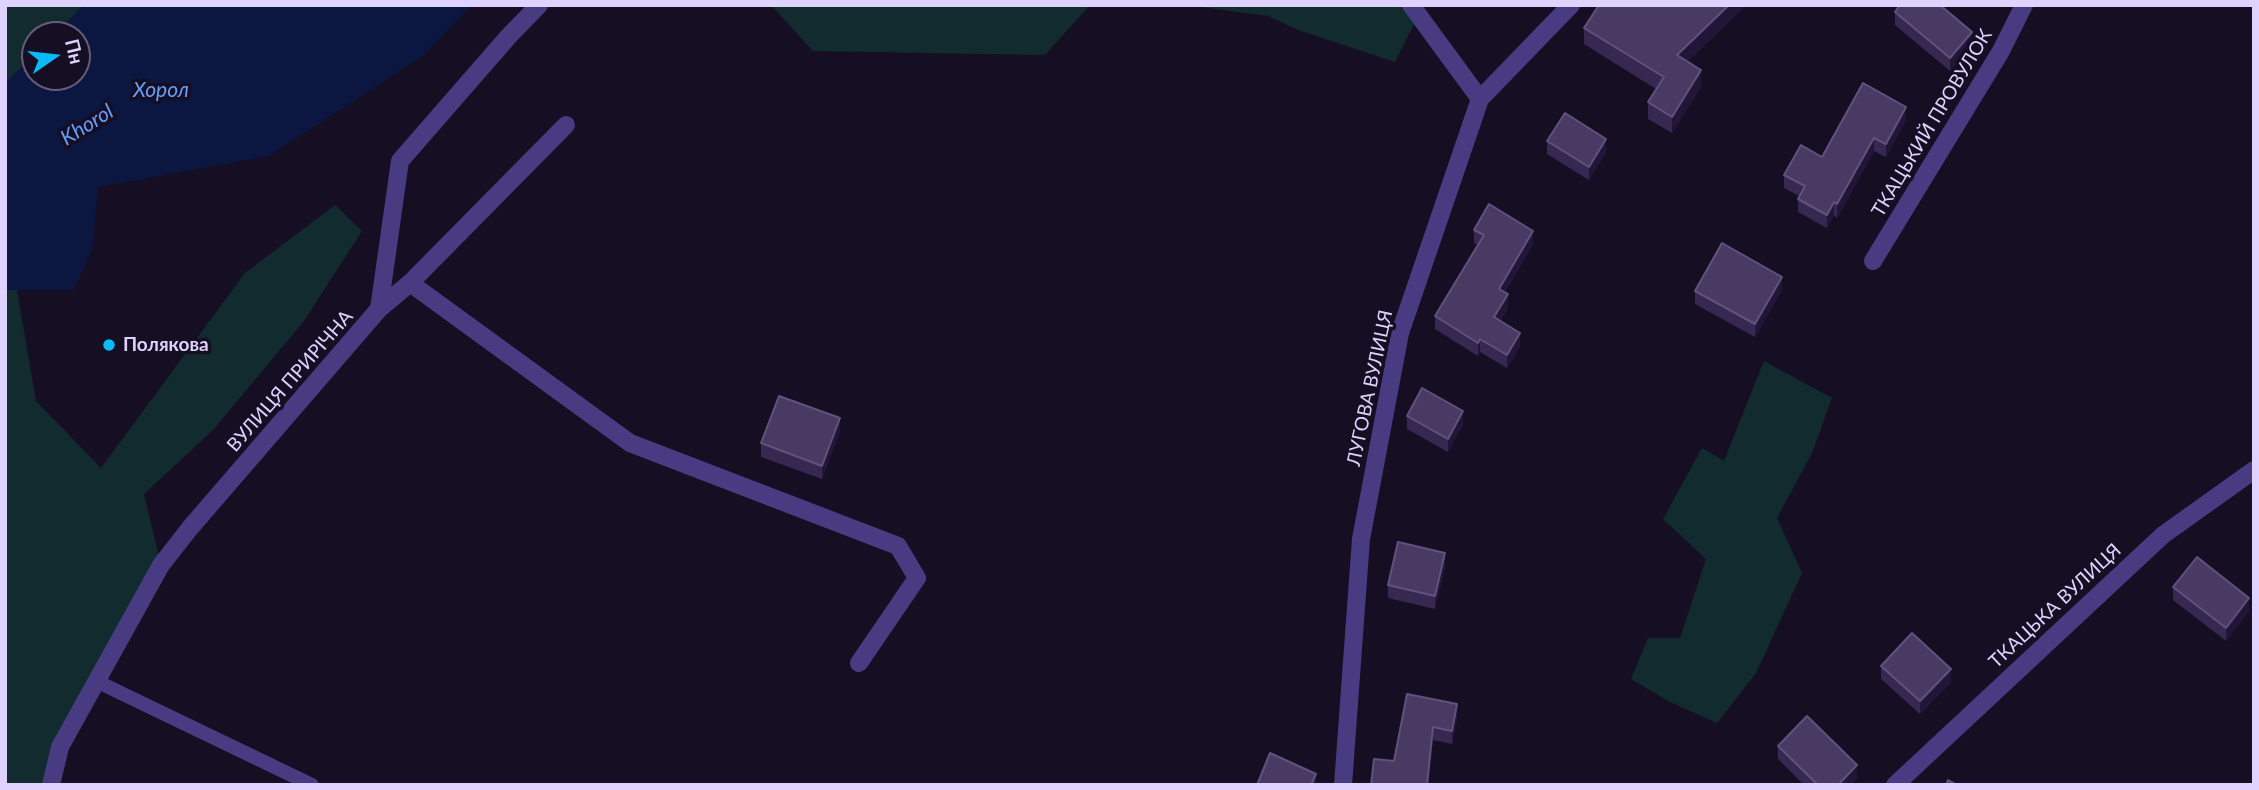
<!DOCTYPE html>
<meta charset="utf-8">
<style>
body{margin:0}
#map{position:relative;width:2259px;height:790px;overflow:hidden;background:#160f24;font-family:Lato,sans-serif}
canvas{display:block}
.frame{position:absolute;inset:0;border:7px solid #dfd3fe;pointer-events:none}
.north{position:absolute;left:21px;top:21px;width:70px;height:70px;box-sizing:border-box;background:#160f24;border:2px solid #665d7b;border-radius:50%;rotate:76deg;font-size:19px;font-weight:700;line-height:28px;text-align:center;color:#dfd3fe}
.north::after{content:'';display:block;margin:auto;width:24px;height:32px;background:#06bbf8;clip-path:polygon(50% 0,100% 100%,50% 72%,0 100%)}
</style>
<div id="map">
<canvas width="2259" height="790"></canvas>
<div class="frame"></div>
<div class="north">Пн</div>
</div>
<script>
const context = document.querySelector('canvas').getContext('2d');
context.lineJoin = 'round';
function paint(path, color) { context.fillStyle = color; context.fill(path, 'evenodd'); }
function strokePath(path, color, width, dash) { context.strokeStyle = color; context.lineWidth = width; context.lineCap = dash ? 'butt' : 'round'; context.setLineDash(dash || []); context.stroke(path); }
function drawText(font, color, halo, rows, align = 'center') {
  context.font = font + ' Lato,sans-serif'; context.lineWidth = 7; context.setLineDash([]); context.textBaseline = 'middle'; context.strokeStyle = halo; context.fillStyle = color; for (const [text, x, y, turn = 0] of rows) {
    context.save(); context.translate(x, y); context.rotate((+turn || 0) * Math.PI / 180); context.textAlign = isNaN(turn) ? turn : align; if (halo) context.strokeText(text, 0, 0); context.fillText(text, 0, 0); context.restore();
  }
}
paint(new Path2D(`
 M 5,5 L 84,5 L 54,35 L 35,35 L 35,54 L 5,83 Z
 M 771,5 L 1090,5 L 1045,55 L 813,51 Z
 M 1186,5 L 1411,5 L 1418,16 L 1395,62 L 1298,30 L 1268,16 Z
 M 335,205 L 362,231 L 304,321 L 213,430 L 144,494 L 161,565 L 60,746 L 51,785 L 5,785 L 5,290 L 17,290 L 36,401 L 101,468 L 245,273 Z
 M 1764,361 L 1832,398 L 1812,453 L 1777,518 L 1802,573 L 1756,673 L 1717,723 L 1670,702 L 1631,679 L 1648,638 L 1680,638 L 1706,559 L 1663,519 L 1702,448 L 1724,461 Z`), '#122b2e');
paint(new Path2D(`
 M 84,5 L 472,5 L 424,55 L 269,156 L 98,187 L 92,250 L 73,290 L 5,290 L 5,83 L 35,54 L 35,77 L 77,77 L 77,35 L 54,35 Z`), '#0b1641');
strokePath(new Path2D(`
 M 96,681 L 312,785`), '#493b82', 14);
strokePath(new Path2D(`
 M 1411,5 L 1480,99
 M 1873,261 L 2001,51 L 2024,5
 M 410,283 L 566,125
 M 379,309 L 410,283 L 630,443 L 898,546 L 917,578 L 859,663
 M 51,785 L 60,747 L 161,565 L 190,528 L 379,309 L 400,161 L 508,37 L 539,5
 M 1343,785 L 1361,539 L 1400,333 L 1480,99 L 1571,5
 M 1895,785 L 2163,535 L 2254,470`), '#493b82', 18);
paint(new Path2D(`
 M 1599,5 L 1746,5 L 1687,62 L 1701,87 L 1672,133 L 1648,119 L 1648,102 L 1656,89 L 1584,44 L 1584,28 Z
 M 1895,12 L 1972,45 L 1950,71 L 1895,25 Z
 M 1906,120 L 1886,157 L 1874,151 L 1837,218 L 1834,215 L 1827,228 L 1798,212 L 1798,199 L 1799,196 L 1784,188 L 1784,175 Z
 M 1547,141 L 1606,152 L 1589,180 L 1547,154 Z
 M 1474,230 L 1533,244 L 1505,292 L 1508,308 L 1500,321 L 1520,346 L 1507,368 L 1480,352 L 1478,356 L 1435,329 L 1435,316 L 1478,245 L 1474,243 Z
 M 1782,290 L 1755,337 L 1695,304 L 1695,291 Z
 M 1407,416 L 1463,424 L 1448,452 L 1407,429 Z
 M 840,431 L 822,479 L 761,457 L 761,443 Z
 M 1445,566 L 1435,609 L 1388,598 L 1388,585 Z
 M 2173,587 L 2249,611 L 2226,641 L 2173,600 Z
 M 1881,666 L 1951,682 L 1920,714 L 1881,679 Z
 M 1407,694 L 1457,717 L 1452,744 L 1433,740 L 1428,785 L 1371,785 L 1394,761 Z
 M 1778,746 L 1857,778 L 1851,785 L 1804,785 L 1778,759 Z`), '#372852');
paint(new Path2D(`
 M 1729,5 L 1746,5 L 1677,72 L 1677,55 Z
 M 1972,32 L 1972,45 L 1950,71 L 1950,58 Z
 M 1701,70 L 1701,87 L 1672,133 L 1672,117 Z
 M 1906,107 L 1906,120 L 1886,157 L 1886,144 Z
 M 1874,138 L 1874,151 L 1837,218 L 1837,204 Z
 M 1606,139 L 1606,152 L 1589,180 L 1589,167 Z
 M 1834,202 L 1834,215 L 1827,228 L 1827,215 Z
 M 1533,231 L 1533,244 L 1499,302 L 1499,289 Z
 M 1782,277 L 1782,290 L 1755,337 L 1755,324 Z
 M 1508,294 L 1508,308 L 1494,330 L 1494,317 Z
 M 1520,333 L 1520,346 L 1507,368 L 1507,355 Z
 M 1480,339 L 1480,352 L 1478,356 L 1478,343 Z
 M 1463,411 L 1463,424 L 1448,452 L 1448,439 Z
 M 840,418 L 840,431 L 822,479 L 822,466 Z
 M 1445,553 L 1445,566 L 1435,609 L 1435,596 Z
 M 2249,598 L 2249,611 L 2226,641 L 2226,628 Z
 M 1951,669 L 1951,682 L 1920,714 L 1920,701 Z
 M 1457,704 L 1457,717 L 1452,744 L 1452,731 Z
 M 1433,727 L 1433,740 L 1428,785 L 1427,785 Z
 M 1857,765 L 1857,778 L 1851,785 L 1838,785 Z
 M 1316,774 L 1316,785 L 1311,785 Z`), '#221638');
const building = new Path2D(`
 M 1599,5 L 1729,5 L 1677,55 L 1701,70 L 1672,117 L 1648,102 L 1664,77 L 1584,28 Z
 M 1900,5 L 1940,5 L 1972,32 L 1950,58 L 1895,12 Z
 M 1863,83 L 1906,107 L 1886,144 L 1874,138 L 1837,204 L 1834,202 L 1827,215 L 1798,199 L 1805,186 L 1784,175 L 1801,145 L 1822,157 Z
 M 1565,113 L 1606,139 L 1589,167 L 1547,141 Z
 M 1489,204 L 1533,231 L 1499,289 L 1508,294 L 1494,317 L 1520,333 L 1507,355 L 1480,339 L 1478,343 L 1435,316 L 1484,235 L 1474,230 Z
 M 1722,243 L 1782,277 L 1755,324 L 1695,291 Z
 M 1422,388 L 1463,411 L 1448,439 L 1407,416 Z
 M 779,396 L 840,418 L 822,466 L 761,443 Z
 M 1398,542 L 1445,553 L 1435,596 L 1388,585 Z
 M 2197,557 L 2249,598 L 2226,628 L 2173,587 Z
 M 1912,633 L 1951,669 L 1920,701 L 1881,666 Z
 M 1407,694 L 1457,704 L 1452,731 L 1433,727 L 1427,785 L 1371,785 L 1374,759 L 1394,761 Z
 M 1807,716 L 1857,765 L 1838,785 L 1818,785 L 1778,746 Z
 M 1270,753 L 1316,774 L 1311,785 L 1257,785 Z
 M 1948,780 L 1957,785 L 1946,785 Z`);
paint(building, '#493a64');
strokePath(building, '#60527c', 2);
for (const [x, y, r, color] of [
 [109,345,7,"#06bbf8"]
]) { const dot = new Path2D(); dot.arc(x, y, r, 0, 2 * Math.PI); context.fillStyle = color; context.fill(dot); strokePath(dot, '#160f24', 2.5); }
drawText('19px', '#dfd3fe', '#160f24', [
 ["ТКАЦЬКИЙ ПРОВУЛОК",1932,123,-59],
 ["ВУЛИЦЯ ПРИРІЧНА",290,381,-49],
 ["ЛУГОВА ВУЛИЦЯ",1370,388,-78],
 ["ТКАЦЬКА ВУЛИЦЯ",2055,606,-43]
]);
drawText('bold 19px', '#dfd3fe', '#160f24', [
 ["Полякова",123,345]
], 'left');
drawText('italic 21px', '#649efc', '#160f24', [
 ["Хорол",161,90],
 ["Khorol",87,125,-32]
]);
</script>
